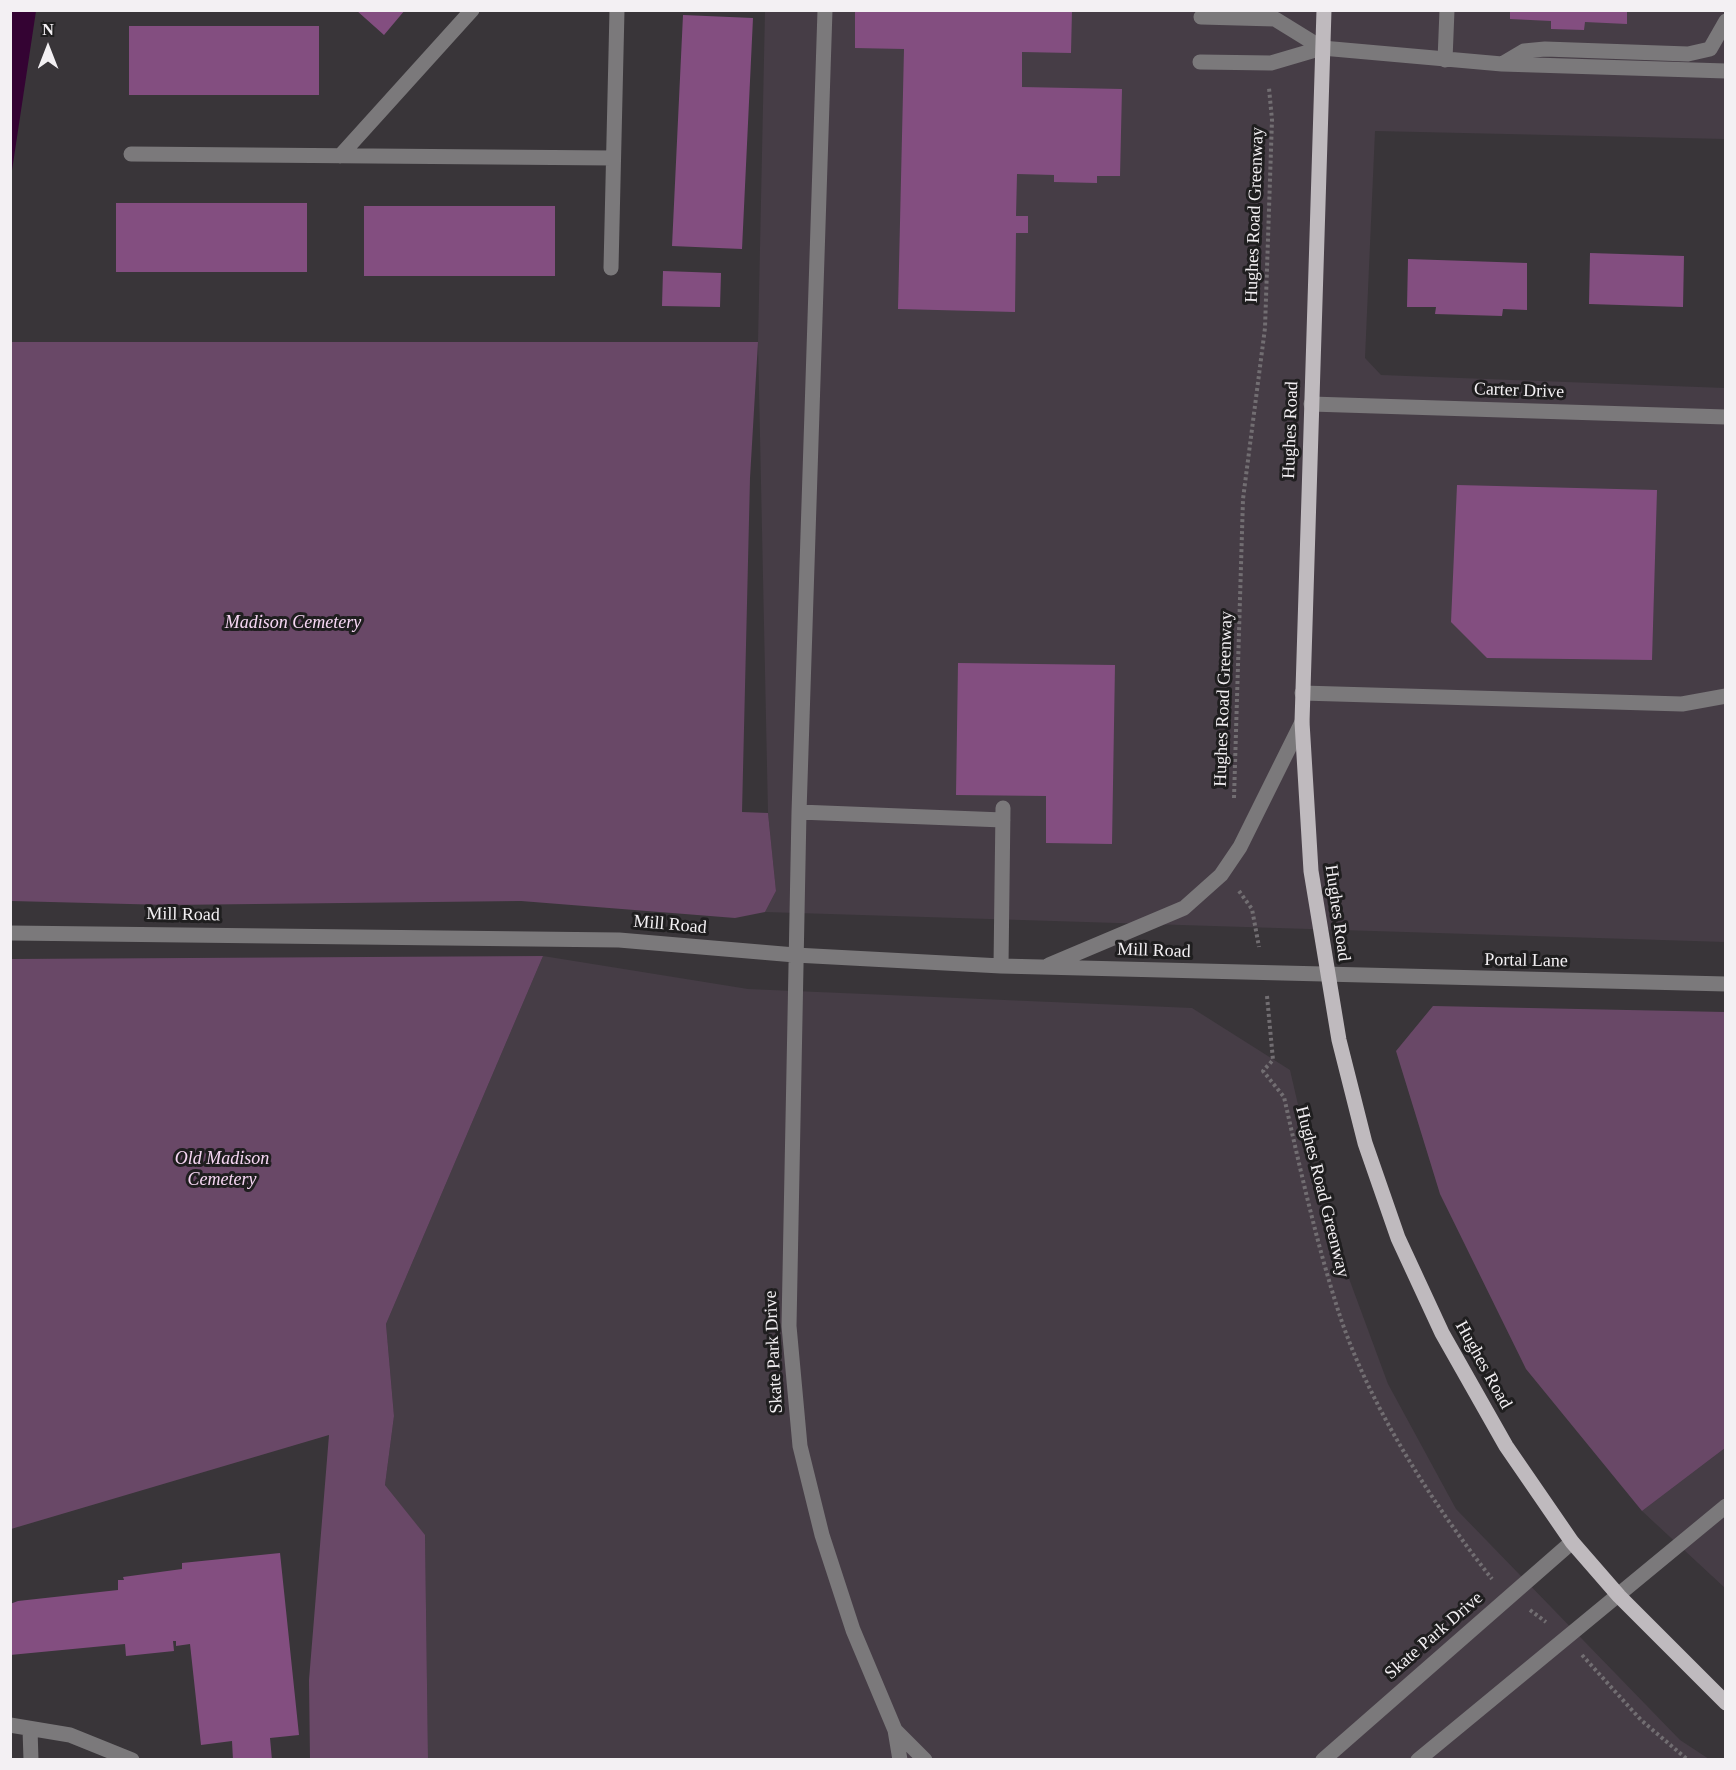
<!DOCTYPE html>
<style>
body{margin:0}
#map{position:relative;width:1736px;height:1770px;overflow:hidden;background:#393539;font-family:"Times New Roman",serif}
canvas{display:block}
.frame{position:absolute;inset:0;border:12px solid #f3f0f3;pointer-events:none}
.north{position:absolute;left:18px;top:18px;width:60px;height:60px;-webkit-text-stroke:4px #1f1e1f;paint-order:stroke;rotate:0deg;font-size:16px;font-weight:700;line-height:24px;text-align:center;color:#f3f0f3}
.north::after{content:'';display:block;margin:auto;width:21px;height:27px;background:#f3f0f3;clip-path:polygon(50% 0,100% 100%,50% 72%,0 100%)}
</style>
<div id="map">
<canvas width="1736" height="1770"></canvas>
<div class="frame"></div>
<div class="north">N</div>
</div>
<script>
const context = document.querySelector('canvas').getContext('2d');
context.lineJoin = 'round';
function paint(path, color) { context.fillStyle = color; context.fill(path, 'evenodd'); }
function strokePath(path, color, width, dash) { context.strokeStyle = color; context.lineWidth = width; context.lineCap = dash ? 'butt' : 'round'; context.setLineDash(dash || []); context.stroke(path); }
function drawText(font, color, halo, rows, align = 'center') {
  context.font = font + ' "Times New Roman",serif'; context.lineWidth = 6; context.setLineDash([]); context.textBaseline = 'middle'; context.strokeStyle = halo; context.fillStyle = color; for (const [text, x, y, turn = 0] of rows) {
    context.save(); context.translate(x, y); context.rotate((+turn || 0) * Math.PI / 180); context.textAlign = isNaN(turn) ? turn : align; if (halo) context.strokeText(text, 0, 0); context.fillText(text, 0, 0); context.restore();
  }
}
paint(new Path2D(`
 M 765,11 L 1725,11 L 1725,139 L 1375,131 L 1365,358 L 1381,375 L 1725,388 L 1725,942 L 765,912 L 776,891 L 768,813 L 758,342 Z
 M 543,956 L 748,989 L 1192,1008 L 1290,1070 L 1320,1200 L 1388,1384 L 1456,1509 L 1680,1740 L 1709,1759 L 428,1759 L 425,1536 L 385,1485 L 394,1416 L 386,1324 Z
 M 1725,1448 L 1725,1588 L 1642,1511 Z`), '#463d46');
paint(new Path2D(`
 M 11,342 L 758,342 L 750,478 L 742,812 L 768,813 L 776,891 L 765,912 L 735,918 L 521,901 L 168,905 L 11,901 Z
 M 543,956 L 386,1324 L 394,1416 L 385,1485 L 425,1535 L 428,1759 L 310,1759 L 309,1680 L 329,1435 L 11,1529 L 11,959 Z
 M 1433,1006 L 1725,1012 L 1725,1448 L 1642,1511 L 1526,1369 L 1440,1194 L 1396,1051 Z`), '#694867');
paint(new Path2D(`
 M 11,10 L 36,11 L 11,177 L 10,11 Z`), '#340333');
paint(new Path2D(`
 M 356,10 L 405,10 L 384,35 Z
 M 855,10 L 1072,10 L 1071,53 L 1022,52 L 1022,87 L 1122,89 L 1120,176 L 1097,176 L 1097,183 L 1054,182 L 1054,175 L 1017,174 L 1016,216 L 1028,216 L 1028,233 L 1016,233 L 1015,312 L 898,309 L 904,49 L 855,48 Z
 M 1510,10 L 1627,10 L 1627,24 L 1585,22 L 1584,30 L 1551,29 L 1551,21 L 1510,19 Z
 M 683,15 L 753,18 L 742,249 L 672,246 Z
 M 129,26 L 319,26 L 319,95 L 129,95 Z
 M 116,203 L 307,203 L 307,272 L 116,272 Z
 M 364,206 L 555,206 L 555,276 L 364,276 Z
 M 1590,253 L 1684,256 L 1683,307 L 1589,304 Z
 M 1408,259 L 1527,263 L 1527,310 L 1503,309 L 1502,316 L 1435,314 L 1436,307 L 1407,307 Z
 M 663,271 L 721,273 L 720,307 L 662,306 Z
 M 1457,485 L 1657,490 L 1652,660 L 1487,658 L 1451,622 Z
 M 958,663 L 1115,665 L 1112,844 L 1046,843 L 1046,796 L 956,795 Z
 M 280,1553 L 299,1735 L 270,1738 L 272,1760 L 233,1760 L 232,1741 L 201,1745 L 190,1644 L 176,1646 L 176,1641 L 173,1641 L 174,1651 L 126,1656 L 125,1644 L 10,1655 L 10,1604 L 18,1601 L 118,1590 L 118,1580 L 124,1580 L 123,1577 L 182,1569 L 182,1563 Z`), '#834e80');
strokePath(new Path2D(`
 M 1234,798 L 1243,499 L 1265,328 L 1272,120 L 1269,88
 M 1239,891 L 1252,909 L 1259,947
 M 1267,996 L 1273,1060 L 1263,1071 L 1284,1097 C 1300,1168 1316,1241 1338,1310 C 1368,1404 1431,1502 1492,1579
 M 1530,1610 L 1546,1622
 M 1582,1655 L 1641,1720 L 1688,1760`), '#726e72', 4, [3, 3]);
strokePath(new Path2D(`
 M 825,10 L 799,812 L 789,1326 L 800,1446 L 822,1535 L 853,1630 L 895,1730 L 900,1760
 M 1201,17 L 1275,19 L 1322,48
 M 1445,60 L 1447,10
 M 1200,62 L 1271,63 L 1322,48 L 1502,64 L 1726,71
 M 1502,64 L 1524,51 L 1545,49 L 1688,54 L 1710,49 L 1726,21
 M 131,154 L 613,158
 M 340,156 L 472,10
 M 611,268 L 617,10
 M 1311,404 L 1726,417
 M 1302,693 L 1682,704 L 1726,696
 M 799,812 L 1003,820
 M 10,933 L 619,940 L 795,955 L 1001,966 L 1726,984
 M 1049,965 L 1184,908 L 1221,875 L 1240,847 L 1302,722
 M 1001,966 L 1003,808
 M 10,1725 L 70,1735 L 132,1760
 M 30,1729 L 31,1760
 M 895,1730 L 925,1760
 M 1323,1760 L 1572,1542
 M 1418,1760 L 1726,1506`), '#7b797b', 15);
strokePath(new Path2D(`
 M 1324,10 L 1302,722 L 1311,871 L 1339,1040 L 1365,1143 L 1398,1238 L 1442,1333 L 1506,1446 L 1572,1542 L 1619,1596 L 1726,1703`), '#bfbabe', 15);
drawText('18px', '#f3f0f3', '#1f1e1f', [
 ["Hughes Road Greenway",1255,215,-88],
 ["Carter Drive",1519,391,2],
 ["Hughes Road",1291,430,-88],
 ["Hughes Road Greenway",1224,699,-88],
 ["Hughes Road",1337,913,82],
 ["Mill Road",183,915,1],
 ["Mill Road",670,925,5],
 ["Mill Road",1154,951,2],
 ["Portal Lane",1526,961,1],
 ["Hughes Road Greenway",1322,1192,76],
 ["Skate Park Drive",774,1352,-93],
 ["Hughes Road",1483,1365,61],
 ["Skate Park Drive",1434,1636,-41]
]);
drawText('italic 18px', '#f7d7f4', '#1f1e1f', [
 ["Madison Cemetery",293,623],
 ["Old Madison",222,1159],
 ["Cemetery",222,1180]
]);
</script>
